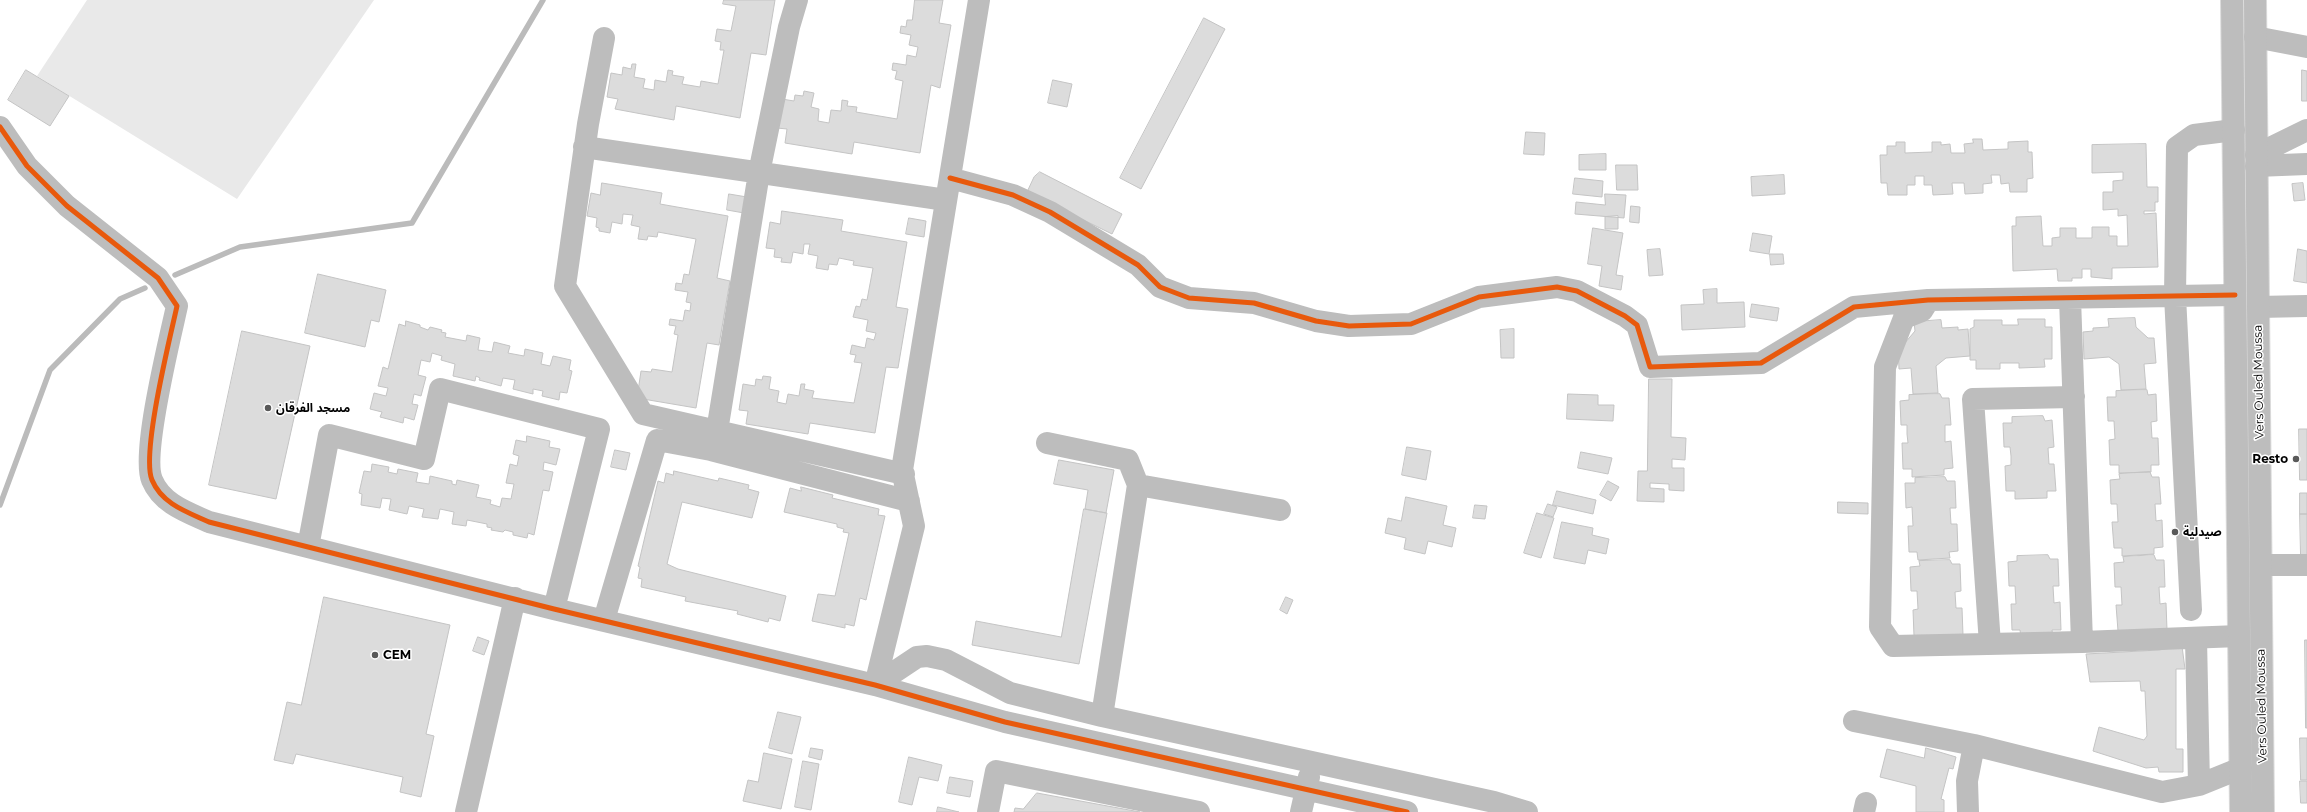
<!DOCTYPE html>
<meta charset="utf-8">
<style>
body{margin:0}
canvas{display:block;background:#fff}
</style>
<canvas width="2307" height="812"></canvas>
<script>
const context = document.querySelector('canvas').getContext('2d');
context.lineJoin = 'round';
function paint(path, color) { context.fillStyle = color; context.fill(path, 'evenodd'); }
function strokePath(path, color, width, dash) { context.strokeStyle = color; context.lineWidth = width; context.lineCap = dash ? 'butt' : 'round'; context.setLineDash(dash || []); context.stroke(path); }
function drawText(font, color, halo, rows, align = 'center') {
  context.font = font + ' Montserrat,"Noto Sans Arabic",sans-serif'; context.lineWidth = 3; context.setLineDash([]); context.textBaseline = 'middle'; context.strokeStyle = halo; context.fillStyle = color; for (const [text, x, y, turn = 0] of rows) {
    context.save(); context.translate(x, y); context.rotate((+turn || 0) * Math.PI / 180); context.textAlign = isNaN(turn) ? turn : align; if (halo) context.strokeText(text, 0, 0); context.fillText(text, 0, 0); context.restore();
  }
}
paint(new Path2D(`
 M 87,0 L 374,0 L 237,199 L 37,76 Z`), '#e9e9e9');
strokePath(new Path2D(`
 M 175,275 L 240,247 L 412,223 L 543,0
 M 0,505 L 50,370 L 120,299 L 145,288`), '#bbb', 5.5);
const building = new Path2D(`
 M 724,0 L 775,0 L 766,55 L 751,53 L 740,118 L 676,106 L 674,120 L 615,109 L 618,99 L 607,97 L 611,73 L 622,75 L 623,67 L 631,69 L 632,64 L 636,64 L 634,77 L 645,79 L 643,88 L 654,90 L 655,80 L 666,82 L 668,70 L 673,71 L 672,75 L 684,77 L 682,84 L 700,87 L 701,81 L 718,84 L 724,50 L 720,50 L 721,42 L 715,41 L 717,29 L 731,31 L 736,6 L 723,4 Z
 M 915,0 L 943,0 L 939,23 L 951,25 L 940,88 L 931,85 L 920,153 L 854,142 L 852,154 L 785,143 L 787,129 L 777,128 L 782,99 L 794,101 L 795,95 L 803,96 L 804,91 L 814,93 L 811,107 L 819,109 L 818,121 L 829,123 L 831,110 L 841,111 L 842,100 L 848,101 L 847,106 L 857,107 L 856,112 L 897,119 L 903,81 L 895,79 L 897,71 L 892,70 L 893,63 L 906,65 L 907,55 L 916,57 L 918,47 L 909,45 L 911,35 L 900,33 L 901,26 L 906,27 L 907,20 L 912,20 Z
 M 1204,18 L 1225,29 L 1141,189 L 1120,178 Z
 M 26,70 L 69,96 L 50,126 L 8,100 Z
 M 2302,70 L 2307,71 L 2307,101 L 2302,101 Z
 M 1053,80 L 1072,84 L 1067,107 L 1048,103 Z
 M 1526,132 L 1545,133 L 1544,155 L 1524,154 Z
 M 1973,139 L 1982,139 L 1983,150 L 2008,149 L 2008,142 L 2028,141 L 2028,152 L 2032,152 L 2033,178 L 2027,179 L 2027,192 L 2010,192 L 2009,183 L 2001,184 L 2000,175 L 1991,175 L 1992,183 L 1983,184 L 1983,193 L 1965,194 L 1964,183 L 1952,183 L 1953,194 L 1933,195 L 1932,185 L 1924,185 L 1924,176 L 1915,176 L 1915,185 L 1907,185 L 1907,195 L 1888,195 L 1887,183 L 1881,183 L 1880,155 L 1887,155 L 1887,146 L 1896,146 L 1896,142 L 1905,142 L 1905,153 L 1932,152 L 1932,142 L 1941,142 L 1941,145 L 1950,144 L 1951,153 L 1965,153 L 1964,144 L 1973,143 Z
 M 2146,144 L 2147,187 L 2158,187 L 2158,202 L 2155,202 L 2155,211 L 2144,211 L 2144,214 L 2156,213 L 2158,267 L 2112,268 L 2112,279 L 2091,277 L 2091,269 L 2082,269 L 2082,278 L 2072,278 L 2072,281 L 2058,281 L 2057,269 L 2013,271 L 2012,226 L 2016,226 L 2016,217 L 2041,216 L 2043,246 L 2052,246 L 2052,238 L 2060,237 L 2060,228 L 2076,228 L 2076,238 L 2092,238 L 2092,227 L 2109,227 L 2109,236 L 2117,236 L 2117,246 L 2128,246 L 2127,215 L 2118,216 L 2118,209 L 2103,210 L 2103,192 L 2113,192 L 2113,181 L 2123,180 L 2123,172 L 2092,173 L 2092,145 Z
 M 1606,154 L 1606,170 L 1579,170 L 1579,155 Z
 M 1616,165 L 1637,165 L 1638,190 L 1617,190 Z
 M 1040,172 L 1122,214 L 1112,234 L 1027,192 L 1034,177 Z
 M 1784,175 L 1785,194 L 1752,196 L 1751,177 Z
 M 1575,178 L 1603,181 L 1602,197 L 1573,194 Z
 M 602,183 L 662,193 L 660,204 L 728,216 L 717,278 L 730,281 L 719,345 L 707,343 L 696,408 L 637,398 L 641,371 L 651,372 L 652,369 L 672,372 L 678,335 L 674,334 L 676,326 L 669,325 L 670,319 L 683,321 L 685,310 L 690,311 L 691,303 L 686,302 L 688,292 L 675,290 L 676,283 L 682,284 L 684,274 L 689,275 L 696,239 L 658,232 L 657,237 L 648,236 L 647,240 L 638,239 L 640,227 L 631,225 L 633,215 L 623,214 L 622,224 L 612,222 L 610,233 L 599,231 L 599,228 L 596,227 L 597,218 L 587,216 L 591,193 L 600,195 Z
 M 2303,183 L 2305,200 L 2294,201 L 2292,184 Z
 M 729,194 L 747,197 L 744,213 L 727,210 Z
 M 1605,194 L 1626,195 L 1624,218 L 1575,214 L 1576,202 L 1605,205 Z
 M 1631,206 L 1640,207 L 1639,223 L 1630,222 Z
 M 782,211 L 843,220 L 841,231 L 907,242 L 896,307 L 908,309 L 898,368 L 886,367 L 875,433 L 810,423 L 808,434 L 746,424 L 748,411 L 739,410 L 743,384 L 755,386 L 756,379 L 762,380 L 763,376 L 771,377 L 769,389 L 779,391 L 777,402 L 786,404 L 788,394 L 799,396 L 801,384 L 805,384 L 804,389 L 814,391 L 812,398 L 854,403 L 862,363 L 854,362 L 856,355 L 850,354 L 852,345 L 865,348 L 867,338 L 874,340 L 876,333 L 866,331 L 868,320 L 853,317 L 856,306 L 860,307 L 862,299 L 867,300 L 873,268 L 853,265 L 854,261 L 839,258 L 837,265 L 829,264 L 828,270 L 816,268 L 818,256 L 808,254 L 810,244 L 804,244 L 803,254 L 793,252 L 791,263 L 781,262 L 782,258 L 774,257 L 775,249 L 766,248 L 770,222 L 780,224 Z
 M 1618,216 L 1618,229 L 1605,229 L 1605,217 Z
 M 909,218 L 926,221 L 924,237 L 906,234 Z
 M 1593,228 L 1623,233 L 1616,275 L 1623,276 L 1621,290 L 1599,286 L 1602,266 L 1588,264 Z
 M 1753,233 L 1772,236 L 1769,254 L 1750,251 Z
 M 1660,249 L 1663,275 L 1649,276 L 1647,250 Z
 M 2298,249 L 2307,251 L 2307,283 L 2294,281 Z
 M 1770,254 L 1783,254 L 1784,264 L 1771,265 Z
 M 318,274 L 386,290 L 379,322 L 371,320 L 365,347 L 305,333 Z
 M 1717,289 L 1717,303 L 1744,302 L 1745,327 L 1682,330 L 1681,305 L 1704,304 L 1703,290 Z
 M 1752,304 L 1779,308 L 1777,321 L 1750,317 Z
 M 2135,318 L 2136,327 L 2148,338 L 2154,338 L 2156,363 L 2144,364 L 2146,389 L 2121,390 L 2119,364 L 2109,357 L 2084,359 L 2083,332 L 2093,331 L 2093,328 L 2109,327 L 2108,319 Z
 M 2018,319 L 2045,319 L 2045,327 L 2052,327 L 2052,359 L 2044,359 L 2045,367 L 2019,368 L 2019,363 L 2000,363 L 2000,369 L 1976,369 L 1976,360 L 1970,360 L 1970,329 L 1974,327 L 1974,320 L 2002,320 L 2002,325 L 2018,325 Z
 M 1941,320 L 1942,328 L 1958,327 L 1958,330 L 1968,329 L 1970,356 L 1946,358 L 1936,366 L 1938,393 L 1913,394 L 1911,368 L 1899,369 L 1898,344 L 1904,344 L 1915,331 L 1914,322 Z
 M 406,321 L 420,325 L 420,327 L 428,330 L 430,327 L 442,330 L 441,332 L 446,333 L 445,337 L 466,341 L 467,335 L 480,338 L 478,350 L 492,352 L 494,342 L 510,346 L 508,353 L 524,356 L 525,349 L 543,353 L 541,364 L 550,366 L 553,356 L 571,360 L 569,370 L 572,371 L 567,393 L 560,392 L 559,400 L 542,396 L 543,391 L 533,389 L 533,394 L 513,389 L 515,380 L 503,378 L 501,386 L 479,380 L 480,378 L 476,376 L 475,381 L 453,376 L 455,364 L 441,360 L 442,356 L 432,353 L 430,362 L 421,360 L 418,375 L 426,377 L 421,396 L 414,394 L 412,404 L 418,405 L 414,420 L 404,417 L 403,423 L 380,417 L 382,412 L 370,409 L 374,393 L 386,396 L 388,388 L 378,386 L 383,367 L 388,369 L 399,324 L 405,326 Z
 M 1514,329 L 1514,358 L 1501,358 L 1500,330 Z
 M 242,331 L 310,346 L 276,499 L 209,485 Z
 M 1649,379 L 1672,379 L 1671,437 L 1686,438 L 1685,460 L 1672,459 L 1672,468 L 1684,468 L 1684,491 L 1669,490 L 1669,484 L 1650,483 L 1650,488 L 1664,489 L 1664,502 L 1637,501 L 1638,471 L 1647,471 Z
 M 2147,390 L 2148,395 L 2156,394 L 2157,421 L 2151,422 L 2152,438 L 2158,438 L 2159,465 L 2151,465 L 2151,472 L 2119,473 L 2119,465 L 2110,465 L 2109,440 L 2115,439 L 2114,421 L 2108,421 L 2107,397 L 2116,397 L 2116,391 Z
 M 1568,394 L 1598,395 L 1598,405 L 1614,405 L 1613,421 L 1567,419 Z
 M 1940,394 L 1942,398 L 1949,398 L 1951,425 L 1945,425 L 1945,442 L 1951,441 L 1953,468 L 1944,469 L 1944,475 L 1912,477 L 1912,469 L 1903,469 L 1902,443 L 1908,443 L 1907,434 L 1907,425 L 1901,425 L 1900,401 L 1909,400 L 1909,395 Z
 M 2043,416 L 2045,421 L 2052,420 L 2054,447 L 2048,448 L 2049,464 L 2054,464 L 2056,491 L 2047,491 L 2047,498 L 2015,499 L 2015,491 L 2006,491 L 2005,466 L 2011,465 L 2011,456 L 2010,447 L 2004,447 L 2003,423 L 2012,423 L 2012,417 Z
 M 2299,429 L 2307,429 L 2307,480 L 2300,480 Z
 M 527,436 L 550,441 L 549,447 L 560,449 L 556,465 L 544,462 L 543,470 L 553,472 L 549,491 L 543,490 L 534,535 L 528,533 L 527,538 L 513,535 L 513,532 L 505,530 L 503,532 L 491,530 L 492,528 L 487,527 L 487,524 L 467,520 L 466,526 L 452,524 L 454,512 L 440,509 L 438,519 L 422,517 L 424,509 L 409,506 L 407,514 L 389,510 L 391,499 L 382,498 L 380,508 L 361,505 L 362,494 L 359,493 L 364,471 L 371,472 L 372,464 L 389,467 L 388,472 L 397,474 L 398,469 L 418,473 L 416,482 L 429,484 L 430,476 L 452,481 L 452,484 L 456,485 L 457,480 L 479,485 L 476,497 L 491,500 L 490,504 L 500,507 L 502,498 L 511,499 L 514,484 L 506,483 L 510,464 L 517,466 L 519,456 L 513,454 L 516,440 L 526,442 Z
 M 1407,447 L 1431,451 L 1426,480 L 1402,475 Z
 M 615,450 L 630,453 L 626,470 L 611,467 Z
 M 1581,452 L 1612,458 L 1608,474 L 1578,468 Z
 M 1059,460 L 1114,470 L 1106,513 L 1085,509 L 1088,490 L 1054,484 Z
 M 674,471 L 718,481 L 719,478 L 749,485 L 748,489 L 759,492 L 752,518 L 682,502 L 667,564 L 678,569 L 786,596 L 780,621 L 769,618 L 768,622 L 737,614 L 738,611 L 685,601 L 686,597 L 641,587 L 642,579 L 638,578 L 640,567 L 638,566 L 658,481 L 664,483 L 666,473 L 673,475 Z
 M 2150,472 L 2152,477 L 2159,477 L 2161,504 L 2155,504 L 2156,521 L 2162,520 L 2163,547 L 2154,548 L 2154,554 L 2122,556 L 2122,548 L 2114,548 L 2112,522 L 2118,522 L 2117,504 L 2111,504 L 2110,480 L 2120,479 L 2119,474 Z
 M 1945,477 L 1947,481 L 1955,481 L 1956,508 L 1950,508 L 1951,524 L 1957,524 L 1958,551 L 1949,552 L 1950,558 L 1918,560 L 1917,552 L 1909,552 L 1908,526 L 1913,526 L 1912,507 L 1906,508 L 1905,483 L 1915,483 L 1915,478 Z
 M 1608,481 L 1619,487 L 1611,501 L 1600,495 Z
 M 801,487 L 833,495 L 832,498 L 879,509 L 878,515 L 885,516 L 866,600 L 860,598 L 854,626 L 845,624 L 845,628 L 812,621 L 818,594 L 835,596 L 849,533 L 843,532 L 844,529 L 837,527 L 837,524 L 784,512 L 790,488 L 801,491 Z
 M 1557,491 L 1596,500 L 1593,514 L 1553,505 Z
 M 2300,493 L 2307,493 L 2307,514 L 2300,514 Z
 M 1406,497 L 1447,506 L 1443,525 L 1456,528 L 1452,547 L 1428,541 L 1425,554 L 1404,549 L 1406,538 L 1385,533 L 1388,518 L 1401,521 Z
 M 1838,502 L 1868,503 L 1868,514 L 1838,513 Z
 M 1548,504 L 1557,507 L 1553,517 L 1544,514 Z
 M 1475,505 L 1487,506 L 1485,519 L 1473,518 Z
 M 1084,509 L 1107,513 L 1079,664 L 972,645 L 976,621 L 1061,637 Z
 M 1537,513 L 1554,518 L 1541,558 L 1524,553 Z
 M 2300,514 L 2307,514 L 2307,557 L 2301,557 Z
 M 1562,522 L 1593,528 L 1592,535 L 1609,539 L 1606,554 L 1588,550 L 1585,564 L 1554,558 Z
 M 2048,555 L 2050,559 L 2058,559 L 2059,586 L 2053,586 L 2054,603 L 2060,602 L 2061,630 L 2052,630 L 2053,637 L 2021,638 L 2020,630 L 2012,630 L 2011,604 L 2016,604 L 2015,586 L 2009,586 L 2008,562 L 2017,561 L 2017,556 Z
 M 2154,555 L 2156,560 L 2164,560 L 2165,587 L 2159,587 L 2160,604 L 2166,603 L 2167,630 L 2118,631 L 2116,605 L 2122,605 L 2121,587 L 2115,587 L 2114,563 L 2124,562 L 2123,557 Z
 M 1950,560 L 1952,564 L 1960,564 L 1961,591 L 1955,592 L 1956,608 L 1962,608 L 1963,635 L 1914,636 L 1913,610 L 1918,609 L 1917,591 L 1911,591 L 1910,567 L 1920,566 L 1919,561 Z
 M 324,597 L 450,625 L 426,734 L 434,736 L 421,797 L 400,792 L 403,777 L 296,754 L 293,764 L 274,760 L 287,702 L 301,705 Z
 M 1286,597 L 1293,600 L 1287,614 L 1280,610 Z
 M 478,637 L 489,641 L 484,655 L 473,651 Z
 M 2305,640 L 2307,640 L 2307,728 L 2306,728 Z
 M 2182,646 L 2185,669 L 2176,669 L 2176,749 L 2183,749 L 2183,772 L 2159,772 L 2158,767 L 2146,768 L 2093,751 L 2099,727 L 2144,740 L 2147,736 L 2145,691 L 2141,691 L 2140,681 L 2090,682 L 2086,654 L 2159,650 Z
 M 778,712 L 801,717 L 792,754 L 769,748 Z
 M 2300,738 L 2307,738 L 2307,780 L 2301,780 Z
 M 811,748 L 823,750 L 821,760 L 809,757 Z
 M 1926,748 L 1956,757 L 1953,769 L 1949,768 L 1941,799 L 1944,800 L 1944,812 L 1916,812 L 1916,786 L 1880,777 L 1887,749 L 1924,758 Z
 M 764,753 L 792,759 L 781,809 L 743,801 L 748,780 L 758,782 Z
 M 909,757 L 942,765 L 938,781 L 919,777 L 912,805 L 899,802 Z
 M 803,761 L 819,764 L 811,810 L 795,807 Z
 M 950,777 L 973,781 L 970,797 L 947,793 Z
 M 2300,781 L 2307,781 L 2307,803 L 2301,803 Z
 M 1037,793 L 1140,812 L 1014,812 L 1015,808 L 1023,809 Z
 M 938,807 L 959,812 L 937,812 Z`);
paint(building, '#dcdcdc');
strokePath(building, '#c4c4c4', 1);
const highway = new Path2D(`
 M 2232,0 L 2241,812
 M 2255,0 L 2263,812`);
strokePath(highway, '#dbdbdb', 24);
strokePath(new Path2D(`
 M 2255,37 L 2307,47
 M 604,38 L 588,124 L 565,286 L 643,414 L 904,474
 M 0,127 L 27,166 L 67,206 L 158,278 L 177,306 C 170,338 141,454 152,480 C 162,504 187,512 209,522 L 554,609 L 875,685 L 1005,722 L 1407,812
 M 584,147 L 946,200
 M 2256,155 L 2307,130
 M 2256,166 L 2307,164
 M 950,178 L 1013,195 L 1050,212 L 1138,265 L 1160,287 L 1189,298 L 1254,303 L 1316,321 L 1349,326 L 1411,324 L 1479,297 L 1557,287 L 1577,291 L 1625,316 L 1637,325 L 1650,367 L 1761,363 L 1854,307 L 1928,300 L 2235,295
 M 1927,303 L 1922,311 L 1904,318 L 1885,367 L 1880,627 L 1893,646 L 2082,642 L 2070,298
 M 2258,307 L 2307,306
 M 717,431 L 759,173 L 789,27 L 797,0
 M 1047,443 L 1128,460 L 1138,485
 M 308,547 L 329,435 L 424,459 L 440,389 L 599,429 L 554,609
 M 2261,565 L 2307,565
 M 2191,610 L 2175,296 L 2177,147 L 2194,135 L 2234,130
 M 604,620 L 657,440 L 711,450 L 909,501
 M 2196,638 L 2199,785
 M 2082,642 L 2239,636
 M 1990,644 L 1973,399 L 2074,397
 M 875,685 L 914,526 L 902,470 L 979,0
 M 875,685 L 917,657 L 927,656 L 946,660 L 1010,693 L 1102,716 L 1494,802 L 1527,812
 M 1102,716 L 1138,485 L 1280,510
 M 1854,721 L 1974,745 L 2162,792 L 2199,785 L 2241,768
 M 466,812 L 515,598
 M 988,812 L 996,771 L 1199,812
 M 1301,812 L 1309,777
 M 1864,812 L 1866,803
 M 1968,812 L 1967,781 L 1974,745`), '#bdbdbd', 22);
strokePath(highway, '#bdbdbd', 22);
strokePath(new Path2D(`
 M 0,127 L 27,166 L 67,206 L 158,278 L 177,306 C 170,338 141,454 152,480 C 162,504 187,512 209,522 L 554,609 L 875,685 L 1005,722 L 1407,812
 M 950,178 L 1013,195 L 1050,212 L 1138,265 L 1160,287 L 1189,298 L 1254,303 L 1316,321 L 1349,326 L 1411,324 L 1479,297 L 1557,287 L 1577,291 L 1625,316 L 1637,325 L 1650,367 L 1761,363 L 1854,307 L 1928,300 L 2235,295`), '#e8590c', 5);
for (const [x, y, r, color] of [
 [268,408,4,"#595959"],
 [2296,459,4,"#595959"],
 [2175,532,4,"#595959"],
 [375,655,4,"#595959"]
]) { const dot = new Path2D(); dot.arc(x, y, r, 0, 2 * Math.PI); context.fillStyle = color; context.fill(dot); strokePath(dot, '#fff', 1.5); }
drawText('12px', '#000', '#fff', [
 ["Vers Ouled Moussa",2259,382,-91],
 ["Vers Ouled Moussa",2262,706,-91]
]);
drawText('bold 12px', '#000', '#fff', [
 ["مسجد الفرقان",276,408],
 ["Resto",2288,459,"right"],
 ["صيدلية",2183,532],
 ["CEM",383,655]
], 'left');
</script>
